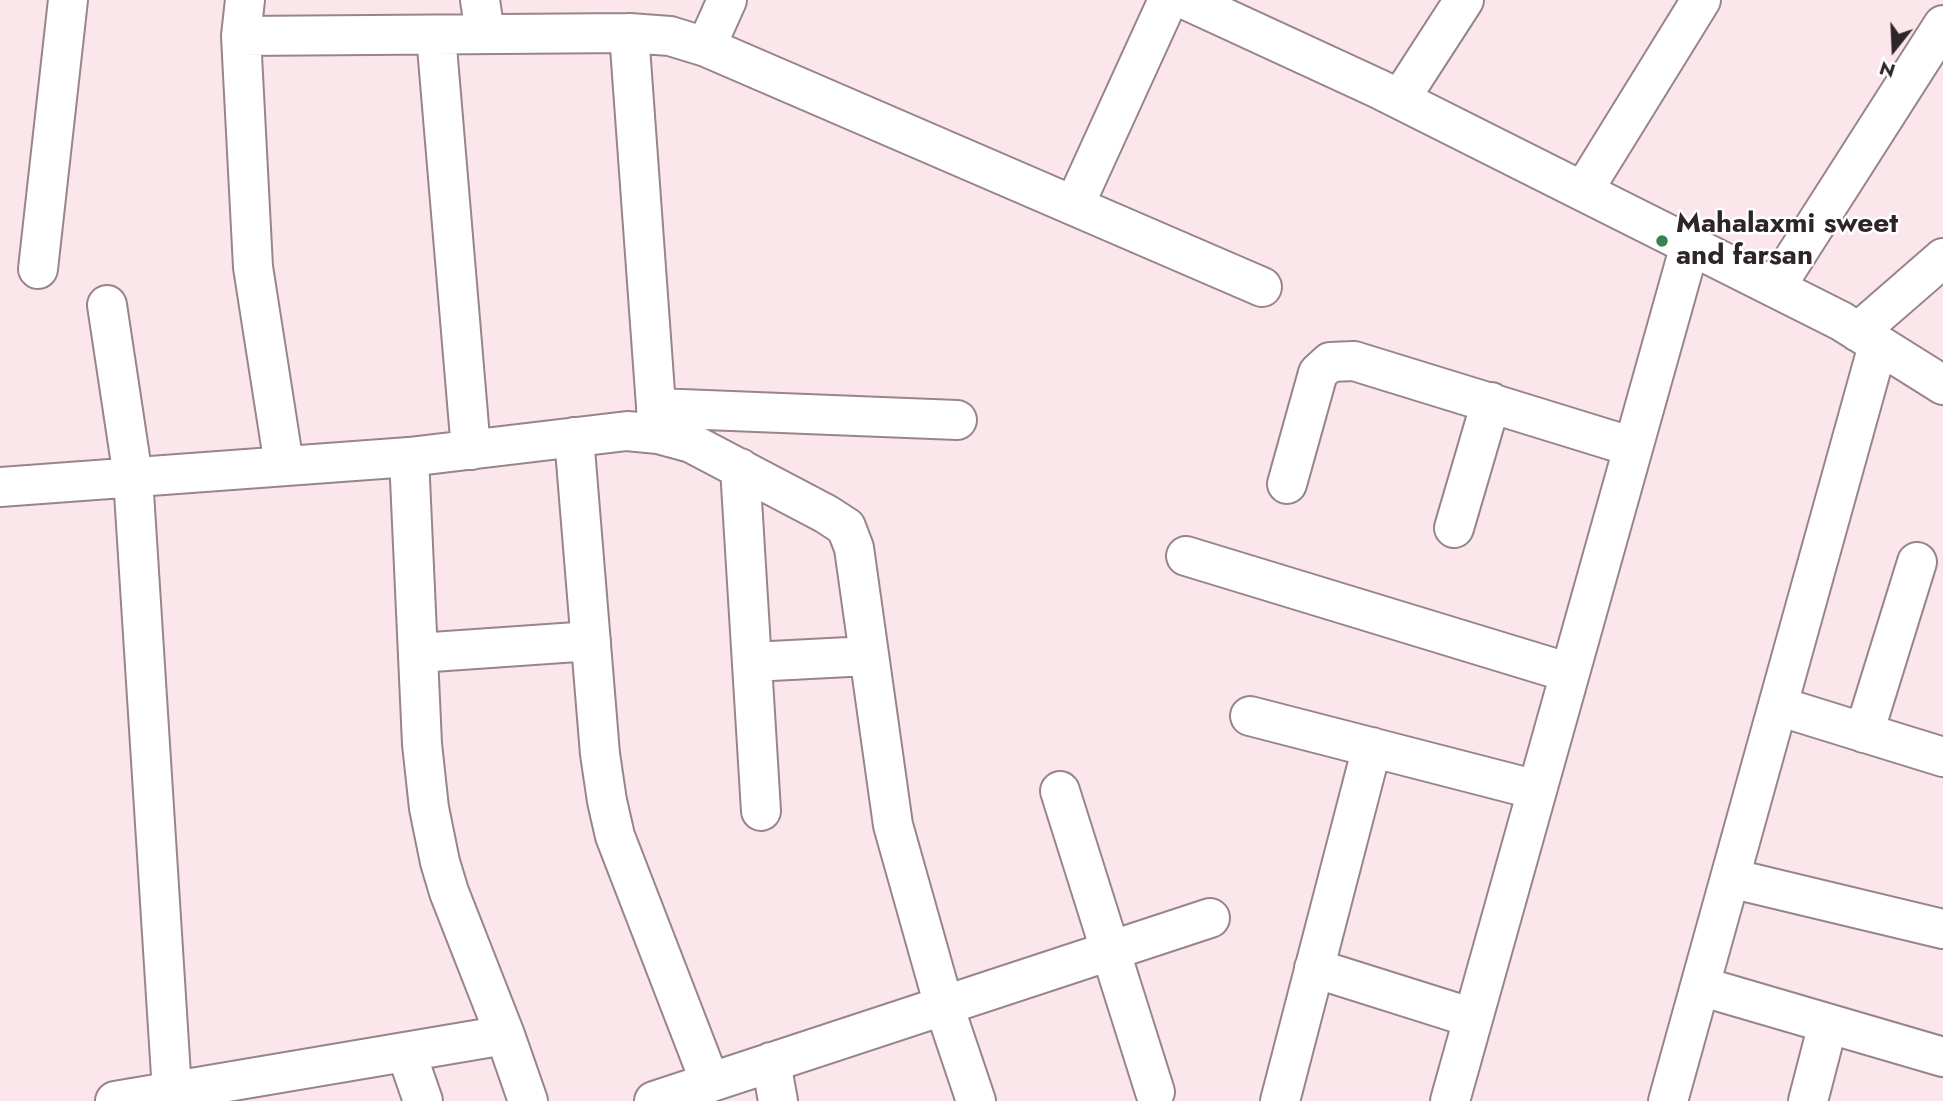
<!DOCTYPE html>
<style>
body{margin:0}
#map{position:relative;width:1943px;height:1101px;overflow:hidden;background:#fbe6eb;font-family:Jost,sans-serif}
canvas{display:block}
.north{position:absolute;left:1859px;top:14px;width:70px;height:70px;-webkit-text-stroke:5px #fff;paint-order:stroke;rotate:198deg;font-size:19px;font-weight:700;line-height:28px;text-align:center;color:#2d2527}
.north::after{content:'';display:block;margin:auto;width:24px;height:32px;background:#2d2527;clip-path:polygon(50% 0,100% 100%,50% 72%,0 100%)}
</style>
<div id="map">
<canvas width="1943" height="1101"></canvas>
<div class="north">N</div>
</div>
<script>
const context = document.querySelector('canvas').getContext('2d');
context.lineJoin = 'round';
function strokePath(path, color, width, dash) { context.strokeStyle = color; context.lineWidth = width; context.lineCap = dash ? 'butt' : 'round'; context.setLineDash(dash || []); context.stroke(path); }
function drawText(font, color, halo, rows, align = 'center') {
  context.font = font + ' Jost,sans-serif'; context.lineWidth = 5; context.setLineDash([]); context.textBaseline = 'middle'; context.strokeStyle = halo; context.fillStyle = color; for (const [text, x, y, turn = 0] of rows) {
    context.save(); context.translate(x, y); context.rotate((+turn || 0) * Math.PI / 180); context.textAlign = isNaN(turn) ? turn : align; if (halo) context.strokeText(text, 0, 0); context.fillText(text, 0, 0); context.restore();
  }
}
const street = new Path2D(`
 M 245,0 L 241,36 L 253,267 L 284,465
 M 480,0 L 485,34
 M 1186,0 L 1379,89 L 1841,321 L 1943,385
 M 629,33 L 658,434
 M 436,35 L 471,450
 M 241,36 L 629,33 L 670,36 L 706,47 L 1262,287
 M 706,47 L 727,0
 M 1400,99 L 1464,0
 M 1583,191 L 1701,0
 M 1074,206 L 1168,0
 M 38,269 L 68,0
 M 1775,288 L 1943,25
 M 107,305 L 133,477 L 172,1091
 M 1858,332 L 1943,258
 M 656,408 L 957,420
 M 574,437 L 600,754 L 607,801 L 615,836 L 710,1082
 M 409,457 L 422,744 L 429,808 L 440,862 L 449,892 L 505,1035 L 528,1101
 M 740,468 L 761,811
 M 1287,484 L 1318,373 L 1330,362 L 1354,361 L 1633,447
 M 0,487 L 409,457 L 627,431 L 658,434 L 691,443 L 826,514 L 846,527 L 854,548 L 893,825 L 944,1006 L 976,1101
 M 1454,528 L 1491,402
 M 1186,556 L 1570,673
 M 418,653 L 591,641
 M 752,662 L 868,656
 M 1778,706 L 1943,757
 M 1250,716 L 1537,790
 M 1864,733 L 1917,562
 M 1060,791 L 1155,1092
 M 1730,878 L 1943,929
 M 1314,968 L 1473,1018
 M 1700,986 L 1943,1057
 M 406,1052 L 423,1101
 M 771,1062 L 778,1101
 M 115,1101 L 505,1035
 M 654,1101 L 1210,918
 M 1280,1101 L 1372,747
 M 1450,1101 L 1690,245
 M 1668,1101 L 1878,345
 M 1808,1101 L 1828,1024`);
strokePath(street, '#988589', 42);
strokePath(street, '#fff', 38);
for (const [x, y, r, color] of [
 [1662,241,7,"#368352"]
]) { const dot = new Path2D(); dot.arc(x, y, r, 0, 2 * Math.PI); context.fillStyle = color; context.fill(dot); strokePath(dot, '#fff', 2.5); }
drawText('bold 28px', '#2d2527', '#fff', [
 ["Mahalaxmi sweet",1676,225],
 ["and farsan",1676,257]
], 'left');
</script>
